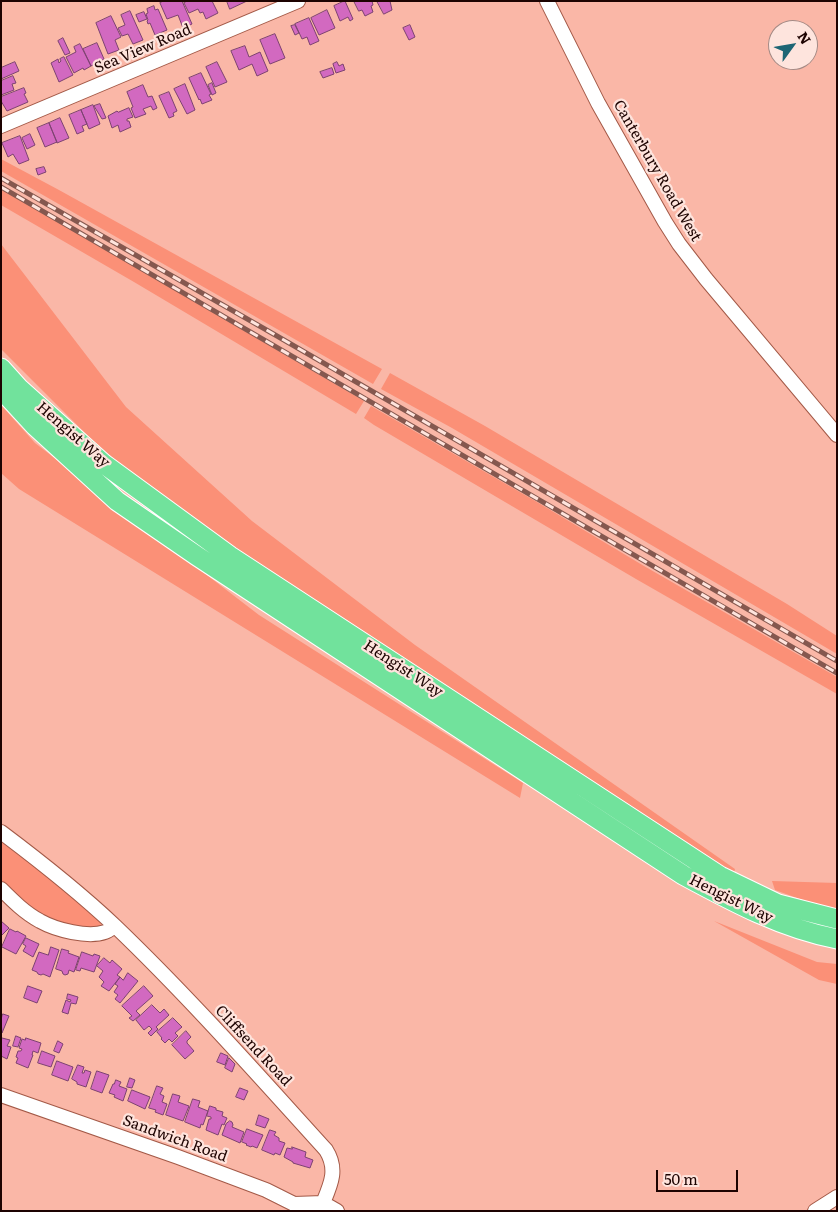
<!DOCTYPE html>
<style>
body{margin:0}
#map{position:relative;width:838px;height:1212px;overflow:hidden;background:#fab7a7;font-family:Literata,serif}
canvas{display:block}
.frame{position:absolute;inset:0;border:2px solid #1d0301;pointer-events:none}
.north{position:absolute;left:768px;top:20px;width:50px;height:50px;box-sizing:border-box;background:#fee4dd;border:1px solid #a48a85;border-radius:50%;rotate:58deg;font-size:14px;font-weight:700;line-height:20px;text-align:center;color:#1d0301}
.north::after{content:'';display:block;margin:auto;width:18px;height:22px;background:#1e6574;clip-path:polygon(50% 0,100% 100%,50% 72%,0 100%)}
.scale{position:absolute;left:656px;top:1170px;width:82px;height:22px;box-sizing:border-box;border:2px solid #1d0301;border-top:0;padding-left:6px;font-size:15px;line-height:18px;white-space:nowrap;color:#1d0301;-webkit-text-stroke:4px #fee4dd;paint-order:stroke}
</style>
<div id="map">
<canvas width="838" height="1212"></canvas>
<div class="frame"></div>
<div class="north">N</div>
<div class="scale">50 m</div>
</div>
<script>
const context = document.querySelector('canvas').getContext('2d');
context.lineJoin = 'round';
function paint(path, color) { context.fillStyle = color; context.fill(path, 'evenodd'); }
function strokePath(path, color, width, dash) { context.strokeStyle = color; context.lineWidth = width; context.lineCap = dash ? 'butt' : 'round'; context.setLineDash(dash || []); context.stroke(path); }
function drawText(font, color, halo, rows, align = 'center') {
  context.font = font + ' Literata,serif'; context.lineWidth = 4.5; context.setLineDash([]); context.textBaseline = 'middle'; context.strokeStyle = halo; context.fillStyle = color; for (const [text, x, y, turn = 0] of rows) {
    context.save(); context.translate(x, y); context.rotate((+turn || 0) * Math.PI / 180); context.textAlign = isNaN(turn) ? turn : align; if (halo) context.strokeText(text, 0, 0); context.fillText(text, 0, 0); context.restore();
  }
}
paint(new Path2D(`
 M 1,159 L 59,190 L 382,369 L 373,384 L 1,171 Z
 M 1,188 L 364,401 L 356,414 L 134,282 L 1,205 Z
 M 1,244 L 126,407 L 252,521 L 415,645 L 735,869 L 733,877 L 254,561 L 106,454 L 1,349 Z
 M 390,373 L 485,426 L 787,604 L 837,636 L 837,654 L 452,428 L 381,389 Z
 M 1,405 L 35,443 L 259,615 L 523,783 L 520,798 L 19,489 L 1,473 Z
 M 371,406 L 537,502 L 644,566 L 837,677 L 837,694 L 636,579 L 374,425 L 364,418 Z
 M 1,842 C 36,867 69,894 101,923 L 100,927 L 73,928 L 38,914 L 6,887 L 1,880 Z
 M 772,881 L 837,883 L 837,911 L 830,910 L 775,890 Z
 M 714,921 L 817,962 L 837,964 L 837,984 L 819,980 Z`), '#fb9077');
const building = new Path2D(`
 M 164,1 L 182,1 L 192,24 L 183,28 L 178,15 L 167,19 L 160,3 Z
 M 188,1 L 212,1 L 218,13 L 206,19 L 203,12 L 200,13 L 198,9 L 189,13 L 184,3 Z
 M 227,1 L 247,1 L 230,9 Z
 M 345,1 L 353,19 L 350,21 L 348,17 L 340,21 L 334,6 Z
 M 354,1 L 372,1 L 373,5 L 371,6 L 373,12 L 365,16 L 362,10 L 359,11 Z
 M 377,1 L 390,1 L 392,10 L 384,14 Z
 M 154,6 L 155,10 L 158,9 L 167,30 L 155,35 L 150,23 L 148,24 L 147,21 L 148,20 L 146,14 L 148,13 L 147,9 Z
 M 327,10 L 335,28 L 319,35 L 311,18 Z
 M 130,11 L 143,40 L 133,44 L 128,34 L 122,36 L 118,28 L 125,25 L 121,15 Z
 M 144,12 L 147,19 L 139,22 L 136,15 Z
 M 111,16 L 121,37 L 115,40 L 119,50 L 108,54 L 96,23 Z
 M 309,18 L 319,41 L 310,45 L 307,37 L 302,39 L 295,24 Z
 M 295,25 L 299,33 L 295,35 L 291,26 Z
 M 410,25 L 415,37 L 409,40 L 403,28 Z
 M 275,34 L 285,58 L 270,64 L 260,40 Z
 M 63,38 L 70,53 L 65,55 L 58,41 Z
 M 97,43 L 104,59 L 91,66 L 83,49 Z
 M 80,44 L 91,66 L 84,70 L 83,68 L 74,73 L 66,57 L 76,52 L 74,47 Z
 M 245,46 L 249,57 L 260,52 L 268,71 L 257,76 L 252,64 L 239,70 L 231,51 Z
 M 64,57 L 73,75 L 59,82 L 51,63 L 58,59 L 59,63 L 61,61 L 60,59 Z
 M 15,62 L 19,71 L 1,79 L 1,68 Z
 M 217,62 L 227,82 L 215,87 L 206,67 Z
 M 337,62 L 339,66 L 343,64 L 345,70 L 336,73 L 333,64 Z
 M 332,68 L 334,74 L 323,78 L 320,72 Z
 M 201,73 L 211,94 L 209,95 L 212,100 L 202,104 L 200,99 L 199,100 L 189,78 Z
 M 13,76 L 16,83 L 12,84 L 14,90 L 1,95 L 1,81 Z
 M 212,83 L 216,93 L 212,95 L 208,85 Z
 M 185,84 L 195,110 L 187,114 L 174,89 Z
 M 143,85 L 148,97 L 152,96 L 157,108 L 153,110 L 151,106 L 143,109 L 146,114 L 135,118 L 131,108 L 133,107 L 127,92 Z
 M 24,88 L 26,93 L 24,94 L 28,102 L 7,111 L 1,101 L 1,97 Z
 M 169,92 L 177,111 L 173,113 L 174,116 L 169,118 L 159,96 Z
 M 100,104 L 106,118 L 102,119 L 94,106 Z
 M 93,105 L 100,124 L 89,129 L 81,110 Z
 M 129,108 L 133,117 L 127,119 L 127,121 L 129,121 L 131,127 L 120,132 L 118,125 L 112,128 L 108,116 L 117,111 L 118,112 Z
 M 81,110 L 87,124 L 82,126 L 84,131 L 77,134 L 69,115 Z
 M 60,118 L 69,138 L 57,143 L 49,123 Z
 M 49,123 L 57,142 L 45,147 L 37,128 Z
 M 30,134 L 35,145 L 27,149 L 22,138 Z
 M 20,136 L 29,160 L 19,164 L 13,154 L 8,157 L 2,143 Z
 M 44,167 L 46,172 L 38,175 L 36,169 Z
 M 1,921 L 9,928 L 1,936 Z
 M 10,929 L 16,932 L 17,931 L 26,936 L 16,954 L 2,947 Z
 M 26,938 L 39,944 L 33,957 L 23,951 L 26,946 L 23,944 Z
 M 51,947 L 59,950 L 50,977 L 43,974 L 41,975 L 38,974 L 37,972 L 32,970 L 39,952 L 48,955 Z
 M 62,949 L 69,951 L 68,953 L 79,957 L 74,972 L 69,970 L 68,974 L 65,975 L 63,974 L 62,971 L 56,969 Z
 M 82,952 L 93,956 L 94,954 L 100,956 L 94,972 L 81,968 L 80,971 L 76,970 Z
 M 104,958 L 110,963 L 112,960 L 122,969 L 117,975 L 120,977 L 109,991 L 101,986 L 104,982 L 99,977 L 103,971 L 97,966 Z
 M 128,973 L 138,981 L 120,1003 L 115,999 L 118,995 L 114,992 L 118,986 L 115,984 L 120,977 L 123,980 Z
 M 28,986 L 42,991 L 37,1003 L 24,998 Z
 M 144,986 L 153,996 L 136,1011 L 140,1015 L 133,1021 L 129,1018 L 132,1016 L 122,1006 Z
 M 68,994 L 78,997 L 76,1004 L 71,1003 L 68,1014 L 62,1012 L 66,1000 L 70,1002 L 71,1000 L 67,999 Z
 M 152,1005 L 160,1013 L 164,1009 L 169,1015 L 156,1027 L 158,1029 L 151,1036 L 148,1033 L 152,1029 L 149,1026 L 144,1030 L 136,1020 Z
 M 3,1014 L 9,1016 L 2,1033 L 1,1020 Z
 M 173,1018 L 182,1027 L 175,1033 L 178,1036 L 172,1042 L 169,1039 L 165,1043 L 161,1039 L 162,1038 L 157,1032 Z
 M 186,1031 L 191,1037 L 187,1041 L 187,1043 L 194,1051 L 185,1059 L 172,1045 Z
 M 16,1036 L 21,1038 L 18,1047 L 13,1046 Z
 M 2,1038 L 10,1040 L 7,1046 L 11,1047 L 7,1059 L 1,1056 L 1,1041 Z
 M 26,1038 L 41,1043 L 38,1053 L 33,1051 L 32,1055 L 33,1055 L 28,1068 L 16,1063 L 18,1058 L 16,1057 L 18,1051 L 21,1051 L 22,1049 L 19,1048 L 22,1039 L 25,1040 Z
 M 58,1041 L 63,1044 L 59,1053 L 54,1051 Z
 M 42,1051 L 55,1056 L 51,1067 L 38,1063 Z
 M 221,1053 L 228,1056 L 225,1065 L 217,1062 Z
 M 229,1058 L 235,1064 L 232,1072 L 225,1068 Z
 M 57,1061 L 73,1067 L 68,1081 L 52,1075 Z
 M 78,1065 L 84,1067 L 82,1073 L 84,1073 L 85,1070 L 91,1072 L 86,1087 L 77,1084 L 77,1082 L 72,1079 Z
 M 97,1071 L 109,1075 L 102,1093 L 91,1089 Z
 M 130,1078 L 135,1080 L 132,1088 L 127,1087 Z
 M 116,1080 L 121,1082 L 119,1086 L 127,1089 L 123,1101 L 114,1097 L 115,1095 L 109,1093 L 113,1084 L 114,1084 Z
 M 157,1086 L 163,1088 L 160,1094 L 164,1096 L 162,1102 L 167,1104 L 163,1115 L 155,1112 L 156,1110 L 149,1108 Z
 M 240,1088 L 248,1091 L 244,1100 L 236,1097 Z
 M 132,1090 L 150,1097 L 145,1109 L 128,1101 Z
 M 173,1094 L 180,1096 L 178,1102 L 189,1106 L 183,1121 L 166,1115 Z
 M 193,1099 L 200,1101 L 198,1107 L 208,1111 L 203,1125 L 201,1124 L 200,1128 L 185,1122 Z
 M 210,1106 L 216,1108 L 216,1110 L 223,1112 L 222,1116 L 227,1118 L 224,1125 L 222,1124 L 218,1135 L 206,1130 L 209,1119 L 211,1119 L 211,1117 L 207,1116 Z
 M 259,1115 L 269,1119 L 265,1128 L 256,1125 Z
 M 230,1121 L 232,1122 L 233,1125 L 232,1127 L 244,1132 L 240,1143 L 222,1135 L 226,1124 Z
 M 247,1129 L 263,1135 L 257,1148 L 252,1146 L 251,1147 L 246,1145 L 247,1144 L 242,1142 Z
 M 270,1130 L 276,1132 L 274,1135 L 279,1138 L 279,1141 L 285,1143 L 280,1155 L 275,1153 L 274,1155 L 262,1150 Z
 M 292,1147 L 306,1152 L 305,1157 L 313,1160 L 310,1168 L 293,1163 L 293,1162 L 284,1157 L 287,1148 L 292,1149 Z`);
paint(building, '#d269c0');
strokePath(building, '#7c4271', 1);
const minor = new Path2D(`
 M 547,1 L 598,103 L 665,222 L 679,244 L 706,279 L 837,435
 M 1,126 L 298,1
 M 1,832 C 41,862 79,892 115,926 C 189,997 257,1074 326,1150 C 338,1169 331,1184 323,1203
 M 1,889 C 13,901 25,913 40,921 C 56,930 88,938 105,932 C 108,931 112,928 115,926
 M 1,1095 L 178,1157 L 266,1190 L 294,1204 L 323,1203 L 337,1211
 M 815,1211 L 837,1197`);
const highway = new Path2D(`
 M 1,368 L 19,388 L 104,464 L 230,556 L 720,876 L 778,904 L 837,919
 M 1,389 L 35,426 L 117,501 L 197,556 L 683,875 C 733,902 781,928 837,939`);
strokePath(minor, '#a35947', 16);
strokePath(highway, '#fff', 21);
strokePath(minor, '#fff', 14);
strokePath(highway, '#71e29c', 19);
const rail = new Path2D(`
 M 1,178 L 277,336 L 837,661
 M 1,187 L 837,673`);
strokePath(rail, '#85584f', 5);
strokePath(rail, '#fee4dd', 3, [9]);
drawText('15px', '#1d0301', '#fee4dd', [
 ["Sea View Road",143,49,-23],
 ["Canterbury Road West",657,171,60],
 ["Hengist Way",73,435,41],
 ["Hengist Way",403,669,33],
 ["Hengist Way",731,899,26],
 ["Cliffsend Road",253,1046,47],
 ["Sandwich Road",175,1139,20]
]);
</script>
